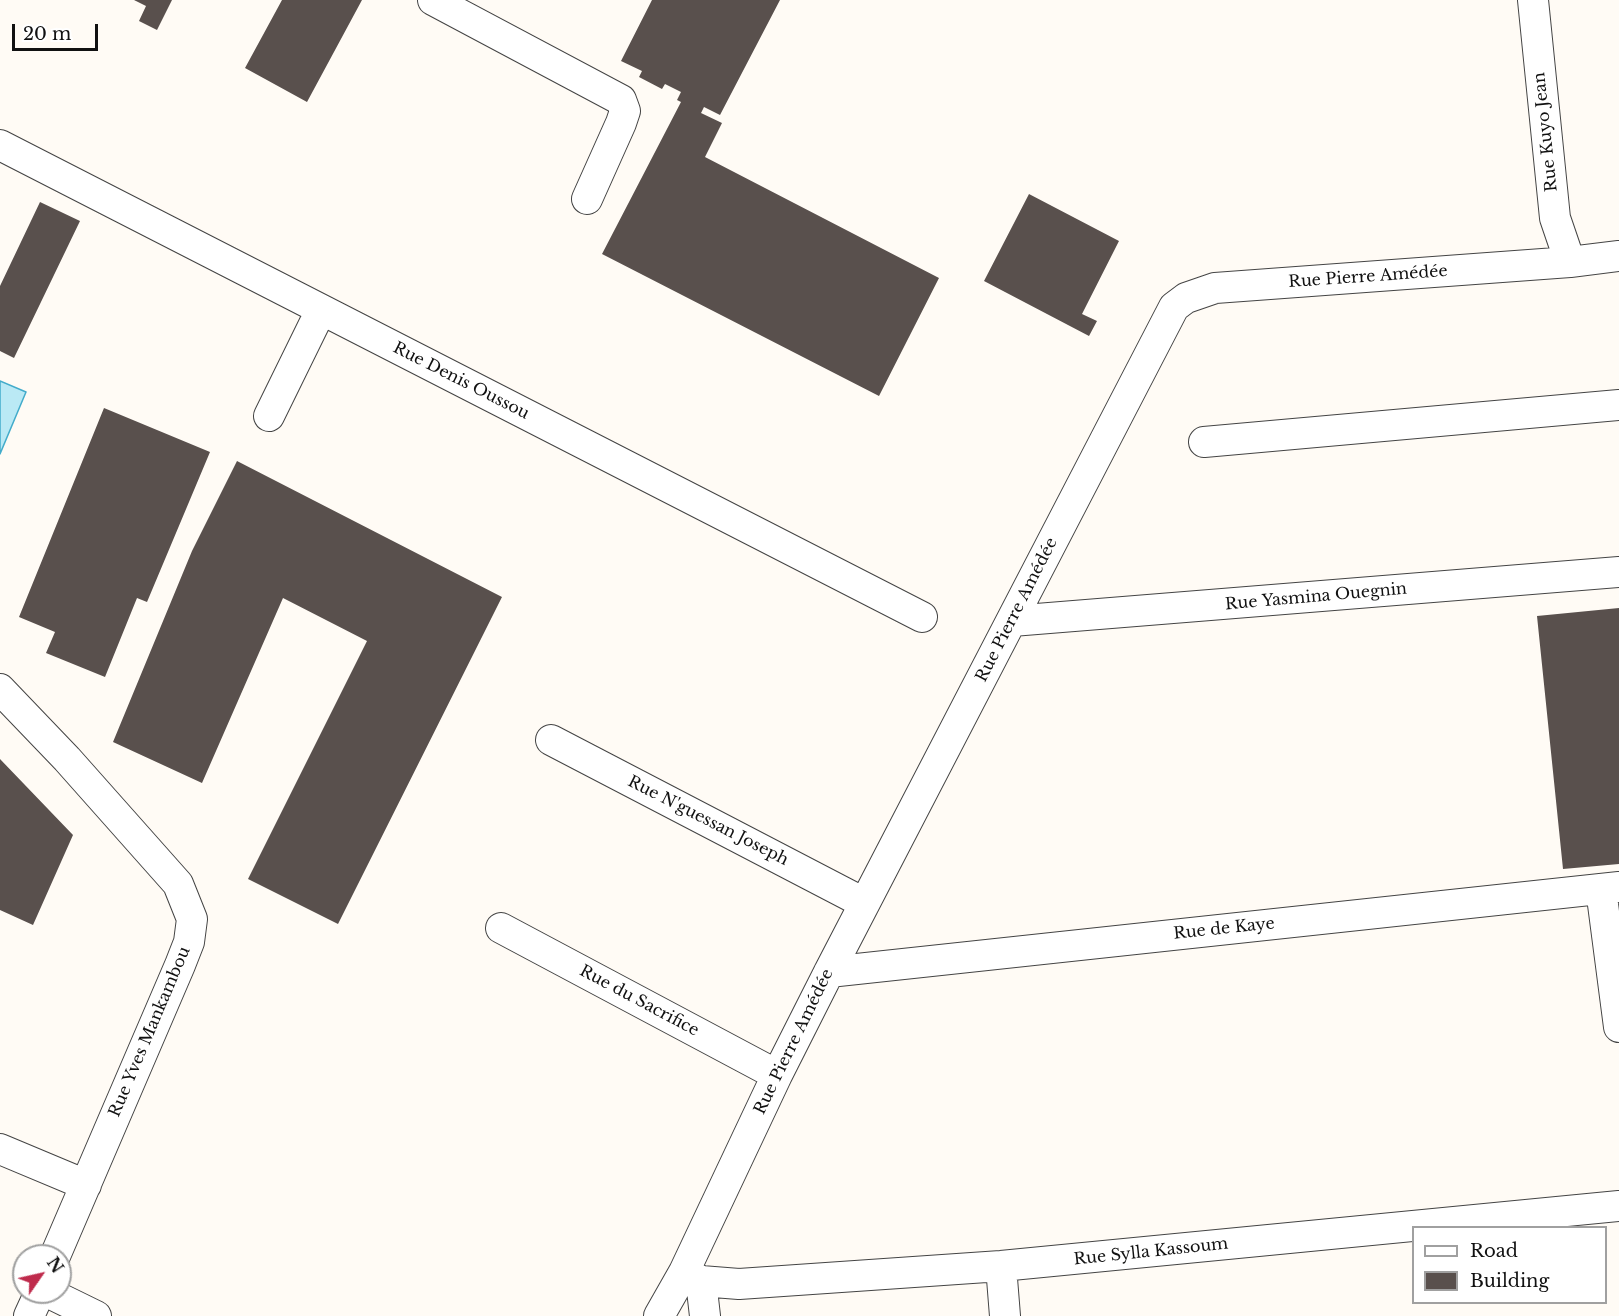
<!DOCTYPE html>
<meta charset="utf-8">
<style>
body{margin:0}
#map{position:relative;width:1619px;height:1316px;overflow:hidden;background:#fffbf5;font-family:"Libre Baskerville",serif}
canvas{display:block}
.legend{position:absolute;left:1412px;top:1226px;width:195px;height:78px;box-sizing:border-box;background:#fff;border:2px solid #a0a0a0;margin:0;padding:8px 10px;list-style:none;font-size:18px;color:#111}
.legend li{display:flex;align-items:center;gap:12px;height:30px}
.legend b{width:30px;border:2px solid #a0a0a0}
.north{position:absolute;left:12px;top:1244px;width:60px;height:60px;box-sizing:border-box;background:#fff;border:2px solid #a0a0a0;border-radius:50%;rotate:56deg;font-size:16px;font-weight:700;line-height:24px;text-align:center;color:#111}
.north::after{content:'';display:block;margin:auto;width:21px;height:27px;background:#bf2b4c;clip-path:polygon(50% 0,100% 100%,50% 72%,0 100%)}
.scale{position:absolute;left:12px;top:24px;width:86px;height:27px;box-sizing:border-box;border:3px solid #111;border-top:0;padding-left:8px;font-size:18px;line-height:21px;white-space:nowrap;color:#111;-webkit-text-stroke:4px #fff;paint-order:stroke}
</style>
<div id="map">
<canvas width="1619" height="1316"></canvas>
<ul class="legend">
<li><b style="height:8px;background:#fff"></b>Road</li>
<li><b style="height:16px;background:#59504d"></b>Building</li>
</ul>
<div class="north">N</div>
<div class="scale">20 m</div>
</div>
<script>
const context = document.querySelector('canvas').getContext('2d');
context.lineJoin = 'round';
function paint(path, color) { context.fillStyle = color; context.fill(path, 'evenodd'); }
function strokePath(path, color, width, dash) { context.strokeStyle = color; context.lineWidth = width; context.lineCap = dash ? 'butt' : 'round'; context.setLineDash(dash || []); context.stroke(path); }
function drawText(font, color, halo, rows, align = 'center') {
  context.font = font + ' "Libre Baskerville",serif'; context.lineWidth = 6; context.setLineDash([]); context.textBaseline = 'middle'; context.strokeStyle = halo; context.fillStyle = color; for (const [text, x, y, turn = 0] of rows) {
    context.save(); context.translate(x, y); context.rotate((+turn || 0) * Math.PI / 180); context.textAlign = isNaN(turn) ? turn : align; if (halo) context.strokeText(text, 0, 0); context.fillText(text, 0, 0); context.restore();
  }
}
const water = new Path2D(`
 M 0,381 L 26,392 L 0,454 Z`);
paint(water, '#bae9f5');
strokePath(water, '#43accb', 1.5);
paint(new Path2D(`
 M 134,0 L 172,0 L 157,30 L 139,21 L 146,6 Z
 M 282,0 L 362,0 L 307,102 L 245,68 Z
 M 652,0 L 780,0 L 720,115 L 704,107 L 701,113 L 722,123 L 705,157 L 939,278 L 879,396 L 602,254 L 681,102 L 677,100 L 681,92 L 665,84 L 662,89 L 639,77 L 642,71 L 621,61 Z
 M 1029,194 L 1119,241 L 1082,314 L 1097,321 L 1089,336 L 984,281 Z
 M 40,202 L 80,221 L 14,358 L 0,351 L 0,286 Z
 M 104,408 L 210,452 L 147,602 L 137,598 L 105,677 L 46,653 L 55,632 L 19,617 Z
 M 237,461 L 502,597 L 338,924 L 248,879 L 367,641 L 283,598 L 202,783 L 113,742 L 192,551 Z
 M 1619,608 L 1619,864 L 1563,869 L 1537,616 Z
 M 0,759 L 73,835 L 33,925 L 0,910 Z`), '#59504d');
const minor = new Path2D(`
 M 433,0 L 621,100 L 625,111 L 621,123 L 587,199
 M 1533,0 L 1555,218 L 1570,262
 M 0,145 L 922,617
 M 269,416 L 321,310
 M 1204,442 L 1619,405
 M 1012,621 L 1619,572
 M 0,689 L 67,759 L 178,884 L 192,919 L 189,942 L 180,965 L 55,1256
 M 551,740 L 864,903
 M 1601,889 L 1619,1027
 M 501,928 L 777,1075
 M 829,972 L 1619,887
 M 0,1149 L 86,1185
 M 1001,1266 L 1005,1316
 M 684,1272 L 701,1281 L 739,1284 L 1001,1266 L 1619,1206
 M 701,1281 L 705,1316
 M 47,1292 L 96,1316
 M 29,1316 L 40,1292
 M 659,1316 L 684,1272 L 777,1075 L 829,972 L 1174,307 L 1186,298 L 1215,288 L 1570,262 L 1619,256`);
strokePath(minor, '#444', 32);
strokePath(minor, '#fff', 30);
drawText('16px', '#111', '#fff', [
 ["Rue Kuyo Jean",1546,132,-96],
 ["Rue Pierre Amédée",1368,277,-4],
 ["Rue Denis Oussou",461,381,27],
 ["Rue Yasmina Ouegnin",1316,597,-5],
 ["Rue Pierre Amédée",1017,610,-63],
 ["Rue N'guessan Joseph",708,821,27],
 ["Rue de Kaye",1224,929,-6],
 ["Rue du Sacrifice",639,1001,28],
 ["Rue Yves Mankambou",150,1032,-67],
 ["Rue Pierre Amédée",794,1042,-64],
 ["Rue Sylla Kassoum",1151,1252,-6]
]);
</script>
